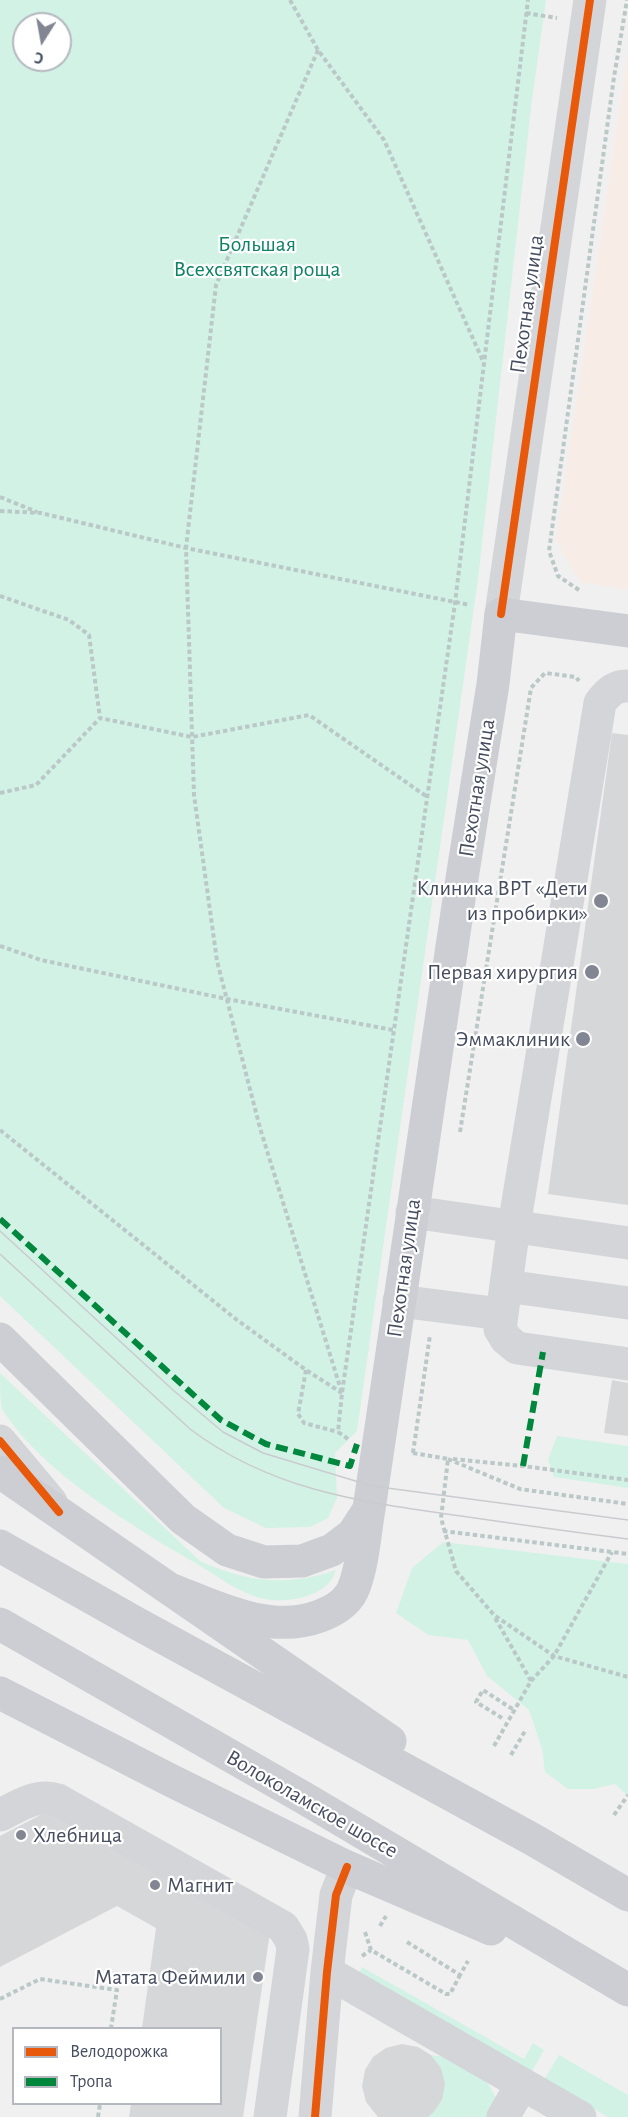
<!DOCTYPE html>
<meta charset="utf-8">
<style>
body{margin:0}
#map{position:relative;width:628px;height:2117px;overflow:hidden;background:#f1f0f0;font-family:"Alegreya Sans",sans-serif}
canvas{display:block}
.legend{position:absolute;left:12px;top:2027px;width:210px;height:78px;box-sizing:border-box;background:#fff;border:2px solid #b5b8bf;margin:0;padding:8px 10px;list-style:none;font-size:18px;color:#454d5f}
.legend li{display:flex;align-items:center;gap:12px;height:30px}
.legend b{width:30px;border:2px solid #b5b8bf}
.north{position:absolute;left:12px;top:12px;width:60px;height:60px;box-sizing:border-box;background:#fff;border:2px solid #b5b8bf;border-radius:50%;rotate:191deg;font-size:16px;font-weight:700;line-height:24px;text-align:center;color:#454d5f}
.north::after{content:'';display:block;margin:auto;width:21px;height:27px;background:#818692;clip-path:polygon(50% 0,100% 100%,50% 72%,0 100%)}
</style>
<div id="map">
<canvas width="628" height="2117"></canvas>
<ul class="legend">
<li><b style="height:8px;background:#e8590c"></b>Велодорожка</li>
<li><b style="height:8px;background:#00873e"></b>Тропа</li>
</ul>
<div class="north">С</div>
</div>
<script>
const context = document.querySelector('canvas').getContext('2d');
context.lineJoin = 'round';
function paint(path, color) { context.fillStyle = color; context.fill(path, 'evenodd'); }
function strokePath(path, color, width, dash) { context.strokeStyle = color; context.lineWidth = width; context.lineCap = dash ? 'butt' : 'round'; context.setLineDash(dash || []); context.stroke(path); }
function drawText(font, color, halo, rows, align = 'center') {
  context.font = font + ' "Alegreya Sans",sans-serif'; context.lineWidth = 4.5; context.setLineDash([]); context.textBaseline = 'middle'; context.strokeStyle = halo; context.fillStyle = color; for (const [text, x, y, turn = 0] of rows) {
    context.save(); context.translate(x, y); context.rotate((+turn || 0) * Math.PI / 180); context.textAlign = isNaN(turn) ? turn : align; if (halo) context.strokeText(text, 0, 0); context.fillText(text, 0, 0); context.restore();
  }
}
paint(new Path2D(`
 M 628,51 L 628,590 L 580,582 L 556,540 Z`), '#f8ece6');
paint(new Path2D(`
 M 0,0 L 546,0 L 532,100 L 478,579 L 357,1431 L 335,1453 L 337,1498 L 328,1518 L 310,1527 L 266,1528 L 224,1508 L 0,1296 ZM 24,24 L 60,24 L 60,60 L 24,60 Z
 M 0,1373 L 200,1561 C 246,1582 287,1587 336,1570 C 334,1574 333,1579 330,1582 C 317,1597 289,1602 271,1600 C 242,1596 221,1578 197,1564 C 135,1528 40,1471 2,1409 C 0,1401 0,1383 0,1373 Z
 M 557,1436 L 628,1446 L 628,1488 L 554,1477 L 548,1459 Z
 M 443,1542 L 628,1564 L 628,1796 L 615,1784 L 593,1789 L 568,1789 L 545,1772 L 542,1749 L 529,1710 L 487,1676 L 468,1640 L 428,1635 L 396,1613 L 412,1568 Z
 M 362,1967 L 524,2059 L 533,2043 L 544,2050 L 531,2073 L 358,1975 Z
 M 431,2055 C 473,2060 491,2078 503,2117 L 428,2117 L 433,2113 L 442,2100 L 441,2068 Z
 M 559,2055 L 628,2095 L 628,2117 L 608,2117 L 544,2080 Z`), '#d2f2e6');
paint(new Path2D(`
 M 612,733 L 628,735 L 628,1205 L 548,1194 Z
 M 612,1380 L 628,1383 L 628,1436 L 604,1433 Z
 M 52,1809 L 270,1932 L 243,2117 L 129,2117 L 131,2104 L 220,2104 L 220,2028 L 142,2028 L 156,1928 L 117,1906 L 0,1967 L 0,1836 Z
 M 402,2044 L 418,2047 L 431,2055 L 441,2068 L 445,2084 L 442,2100 L 433,2113 L 428,2117 L 378,2117 L 366,2102 L 362,2086 L 365,2070 L 373,2057 L 386,2048 Z`), '#d6d7d9');
strokePath(new Path2D(`
 M 290,0 L 318,50 L 384,140 L 483,361
 M 526,13 L 557,18
 M 318,50 L 216,285 L 186,548 L 194,795 L 217,961 L 260,1128 L 341,1390
 M 0,497 L 37,512
 M 0,511 L 41,513 L 186,548 L 470,605
 M 579,590 L 558,576 L 549,551 L 614,77 L 627,0
 M 0,596 L 69,620 L 89,635 L 100,718
 M 0,793 L 36,785 L 100,718 L 192,737 L 309,715 L 426,796
 M 0,946 L 41,960 L 227,999 L 393,1030
 M 0,1130 L 237,1320 L 306,1370 L 342,1393
 M 460,1132 L 531,688 L 545,673 L 576,677 L 579,681
 M 306,1370 L 298,1414 L 304,1423 L 338,1432
 M 348,1439 L 338,1432 L 342,1393 L 455,603 L 528,0
 M 413,1453 L 430,1335
 M 413,1453 L 448,1459 L 441,1518 L 456,1571 L 494,1615 L 554,1656 L 628,1677
 M 448,1459 L 520,1489 L 628,1504
 M 453,1459 L 523,1466 L 628,1480
 M 443,1531 L 628,1554
 M 531,1681 L 554,1656 L 612,1552
 M 502,1718 L 476,1702 L 483,1690 L 514,1710
 M 494,1746 L 531,1681 L 494,1616
 M 511,1755 L 525,1731
 M 614,1815 L 628,1795
 M 380,1926 L 386,1916
 M 365,1932 L 371,1950 L 446,1994 L 450,1994 L 460,1975
 M 407,1942 L 460,1975 L 468,1961
 M 362,1956 L 371,1950
 M 0,1999 L 40,1979 L 117,1990 L 111,2028
 M 98,2117 L 100,2104`), '#bbc8c8', 4, [4.5, 3]);
strokePath(new Path2D(`
 M 501,614 L 590,0
 M 628,686 C 615,685 607,693 600,703 L 514,1226 L 500,1329 L 506,1339 L 517,1348 L 628,1364
 M 412,1212 L 628,1243
 M 506,1286 L 628,1303
 M 399,1301 L 501,1314
 M 0,1441 L 51,1502
 M 0,1815 C 19,1806 36,1793 58,1800 L 283,1927 L 291,1940 L 293,1949 L 270,2117
 M 327,1972 L 580,2117
 M 315,2117 L 327,1972 L 336,1895 L 347,1867
 M 503,2117 L 522,2084`), '#d3d5d8', 33);
strokePath(new Path2D(`
 M 0,1339 L 183,1519 L 227,1550 L 264,1562 L 302,1561 L 332,1550 L 353,1534 L 368,1511
 M 0,1472 L 390,1741
 M 0,1546 L 138,1624 L 532,1839 L 628,1895
 M 170,1589 C 216,1607 270,1635 320,1616 C 331,1612 343,1605 350,1595 C 362,1577 365,1531 369,1509 L 463,872 L 493,684 L 501,614 L 628,631
 M 0,1624 L 304,1798 L 628,1990
 M 0,1693 L 172,1781 L 347,1867 L 491,1929`), '#ccced3', 33);
strokePath(new Path2D(`
 M 0,1231 L 173,1390 L 223,1432 L 263,1453 L 372,1486 L 628,1520
 M 0,1254 L 190,1429 C 272,1491 362,1502 461,1516 C 516,1524 572,1532 628,1539`), '#cacbcf', 1.5);
strokePath(new Path2D(`
 M 0,1219 L 221,1420 L 266,1444 L 350,1466 L 357,1444
 M 523,1466 L 543,1352`), '#00873e', 6, [12, 6]);
strokePath(new Path2D(`
 M 501,614 L 590,0
 M 0,1441 L 59,1512
 M 315,2117 L 327,1972 L 336,1895 L 347,1867`), '#e8590c', 8);
for (const [x, y, r, color] of [
 [601,901,8,"#818692"],
 [592,972,8,"#818692"],
 [583,1039,8,"#818692"],
 [21,1835,6,"#818692"],
 [155,1885,6,"#818692"],
 [258,1977,6,"#818692"]
]) { const dot = new Path2D(); dot.arc(x, y, r, 0, 2 * Math.PI); context.fillStyle = color; context.fill(dot); strokePath(dot, '#fff', 2); }
drawText('22px', '#0e8264', '#fff', [
 ["Большая",257,244],
 ["Всехсвятская роща",257,269]
]);
drawText('22px', '#454d5f', '#fff', [
 ["Пехотная улица",527,304,-82],
 ["Пехотная улица",477,788,-81],
 ["Пехотная улица",404,1268,-82],
 ["Волоколамское шоссе",312,1804,30]
]);
drawText('22px', '#454d5f', '#fff', [
 ["Клиника ВРТ «Дети",588,888],
 ["из пробирки»",588,913],
 ["Первая хирургия",578,972],
 ["Эммаклиник",570,1039],
 ["Хлебница",33,1835,"left"],
 ["Магнит",167,1885,"left"],
 ["Матата Феймили",246,1977]
], 'right');
</script>
